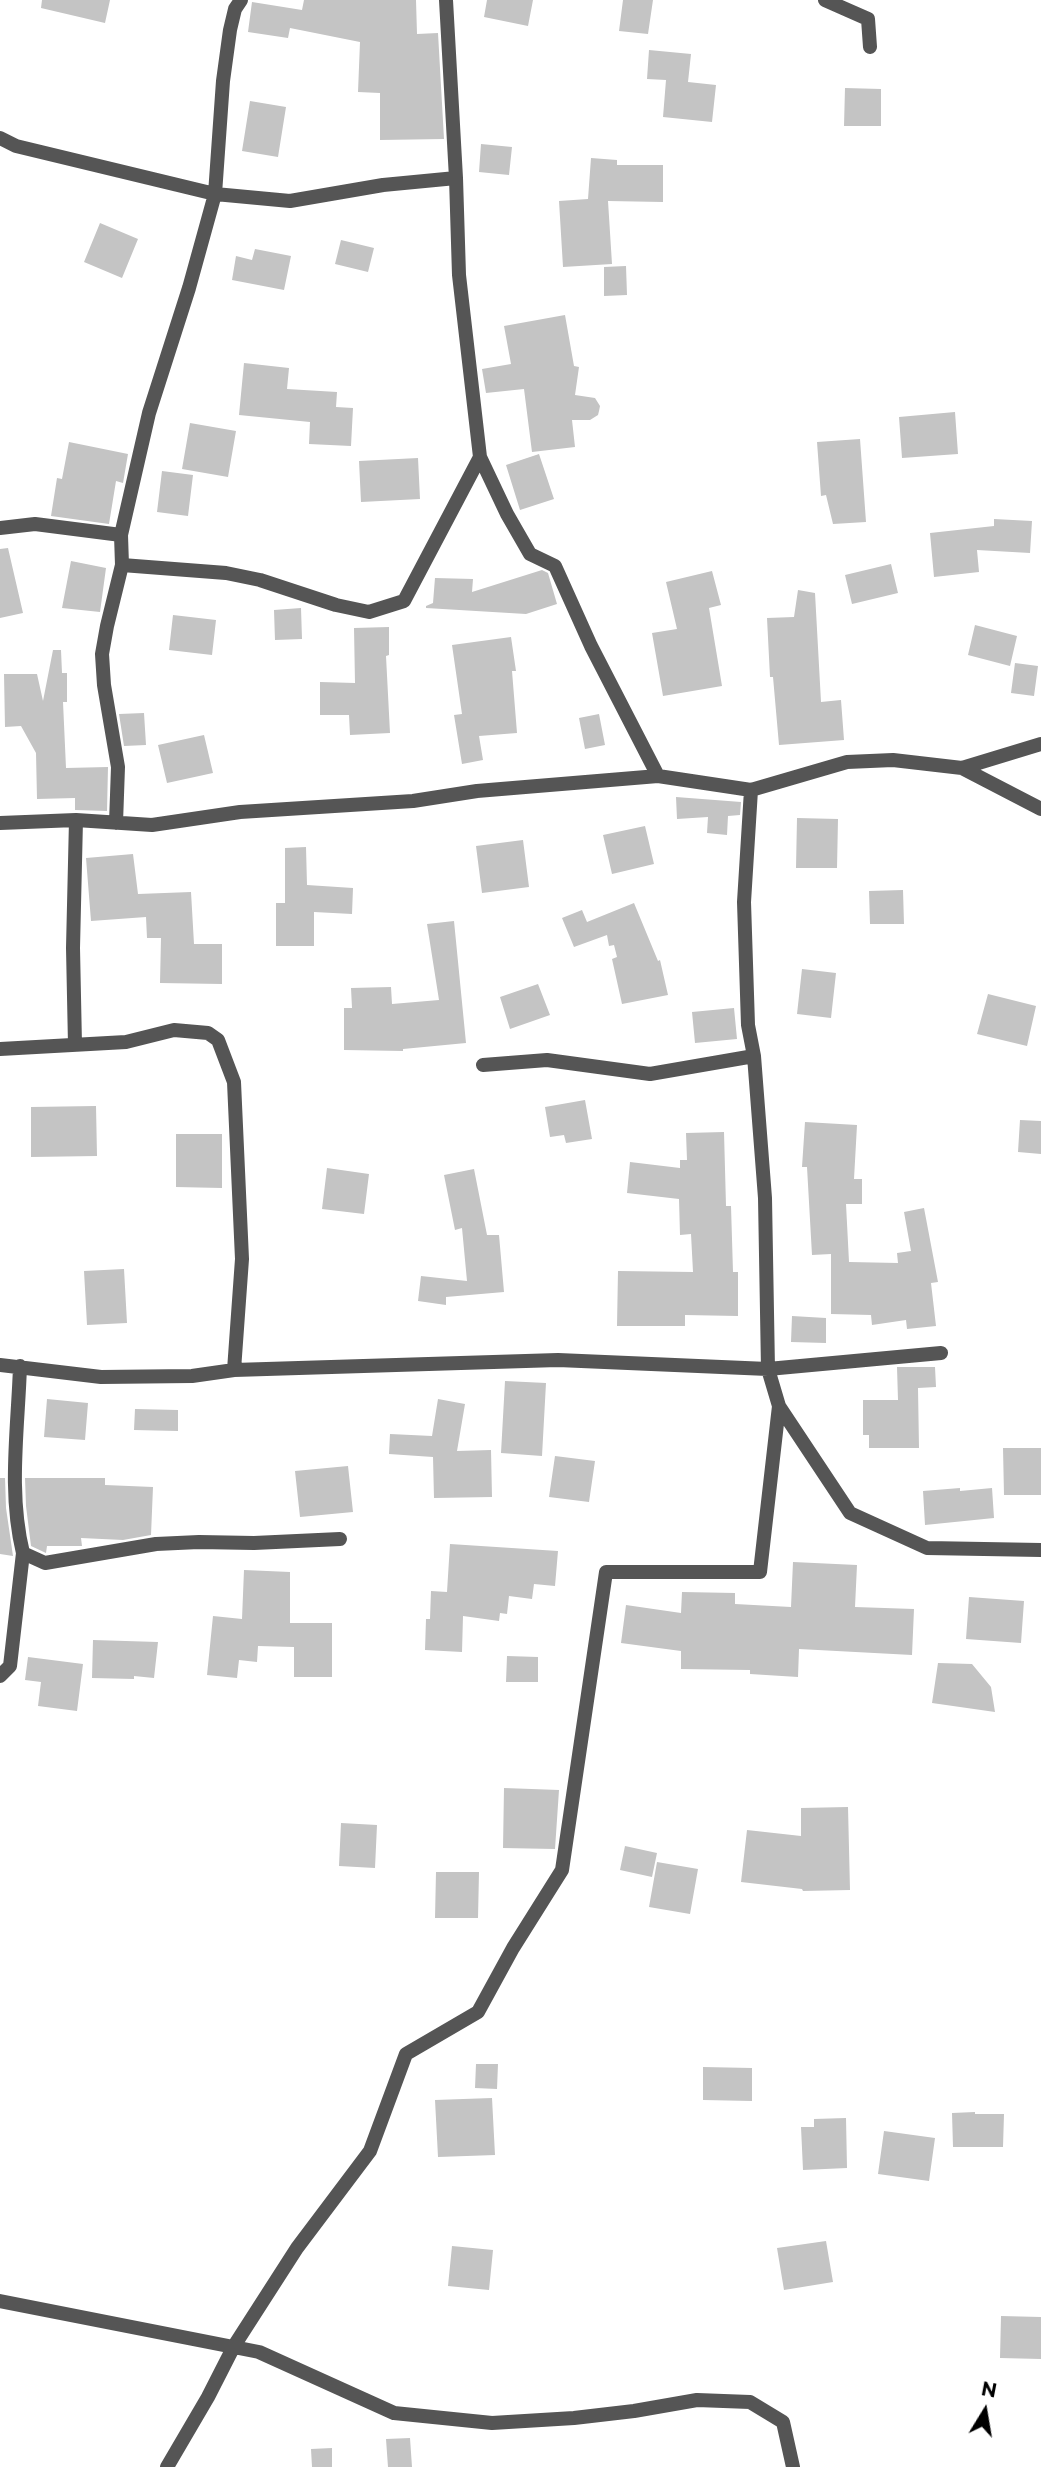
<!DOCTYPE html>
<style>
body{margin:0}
#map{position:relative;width:1041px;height:2467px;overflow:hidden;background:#fff;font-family:Montserrat,sans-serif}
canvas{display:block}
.north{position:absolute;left:950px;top:2376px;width:70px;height:70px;-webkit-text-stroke:5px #fff;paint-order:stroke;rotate:11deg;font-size:19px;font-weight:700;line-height:28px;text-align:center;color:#000}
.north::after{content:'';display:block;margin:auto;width:24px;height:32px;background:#000;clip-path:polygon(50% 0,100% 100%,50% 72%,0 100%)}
</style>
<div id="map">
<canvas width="1041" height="2467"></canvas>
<div class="north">N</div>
</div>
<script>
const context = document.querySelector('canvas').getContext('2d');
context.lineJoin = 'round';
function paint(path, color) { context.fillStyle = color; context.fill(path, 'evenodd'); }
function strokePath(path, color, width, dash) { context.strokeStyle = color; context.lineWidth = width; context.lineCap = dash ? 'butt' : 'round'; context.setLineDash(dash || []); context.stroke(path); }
paint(new Path2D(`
 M 42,0 L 110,0 L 105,23 L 41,8 Z
 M 304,0 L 416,0 L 417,34 L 438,33 L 444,139 L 380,140 L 380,93 L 358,92 L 360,42 L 290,28 L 288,38 L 248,32 L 252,2 L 302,10 Z
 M 487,0 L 533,0 L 528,26 L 484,17 Z
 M 623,0 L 653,0 L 648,34 L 619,31 Z
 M 649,50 L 691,54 L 688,82 L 716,85 L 712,122 L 663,117 L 666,80 L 647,79 Z
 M 845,88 L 881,89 L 881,126 L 844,126 Z
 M 250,101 L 286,107 L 278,157 L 242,151 Z
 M 481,144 L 512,147 L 509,175 L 479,172 Z
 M 591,158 L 617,160 L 617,165 L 663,165 L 663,202 L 608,201 L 612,264 L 563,267 L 559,201 L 588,199 Z
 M 100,223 L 138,239 L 122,278 L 84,262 Z
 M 341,240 L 374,248 L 368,272 L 335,264 Z
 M 255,249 L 291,256 L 284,290 L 232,280 L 236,256 L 252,260 Z
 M 626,266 L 627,295 L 604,296 L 604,267 Z
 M 565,315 L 574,366 L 579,367 L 575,395 L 595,398 L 600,406 L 599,411 L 598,415 L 590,420 L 572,420 L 575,447 L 532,452 L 524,389 L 486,393 L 482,369 L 511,364 L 504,326 Z
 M 244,363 L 289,368 L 287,389 L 337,392 L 336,407 L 353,408 L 351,446 L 309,444 L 310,422 L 239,415 Z
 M 955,412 L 958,454 L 902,458 L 899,417 Z
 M 190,423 L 236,431 L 228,477 L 182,469 Z
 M 860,439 L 866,522 L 833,524 L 826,495 L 821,496 L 817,442 Z
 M 69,442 L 128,454 L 123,483 L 116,481 L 109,524 L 51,516 L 57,478 L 62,479 Z
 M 539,454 L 554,499 L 520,510 L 506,465 Z
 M 418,458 L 420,499 L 361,502 L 359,461 Z
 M 162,471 L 193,475 L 188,516 L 157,512 Z
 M 994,519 L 1032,521 L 1030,553 L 977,550 L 979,572 L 934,577 L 930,533 L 994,526 Z
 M 8,548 L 23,613 L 0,618 L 0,549 Z
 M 71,561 L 106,568 L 100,612 L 62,608 Z
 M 891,564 L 898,593 L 852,604 L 845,575 Z
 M 542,570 L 548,573 L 557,604 L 526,614 L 426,608 L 426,606 L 433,603 L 435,578 L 473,579 L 472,592 Z
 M 712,571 L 721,605 L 709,608 L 722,686 L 663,696 L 652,633 L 677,629 L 666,582 Z
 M 798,590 L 815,593 L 821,702 L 841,700 L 844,740 L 779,745 L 773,677 L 770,677 L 767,618 L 794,617 Z
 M 301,608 L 302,639 L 275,640 L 274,610 Z
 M 173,615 L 216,620 L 212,655 L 169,650 Z
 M 975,625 L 1017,636 L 1010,666 L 968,655 Z
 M 389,627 L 389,655 L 386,656 L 390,733 L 350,735 L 349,715 L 320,715 L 320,682 L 355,683 L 354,628 Z
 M 511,637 L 516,671 L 512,671 L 517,733 L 479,736 L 483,760 L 462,764 L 454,715 L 462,714 L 452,645 Z
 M 53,650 L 61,650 L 62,673 L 67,673 L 67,702 L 63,702 L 66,768 L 108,767 L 107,811 L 75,810 L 75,798 L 37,799 L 36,753 L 21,726 L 5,727 L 4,674 L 37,674 L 43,701 Z
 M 1015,663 L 1038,666 L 1034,696 L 1011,693 Z
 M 144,713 L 146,745 L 124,746 L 119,714 Z
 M 599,714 L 605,745 L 585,749 L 579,718 Z
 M 204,735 L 213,773 L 167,783 L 158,745 Z
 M 676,797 L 741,802 L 740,815 L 728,816 L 727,835 L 707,833 L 708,817 L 677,819 Z
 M 797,818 L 838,819 L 837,868 L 796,868 Z
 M 645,826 L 654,864 L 612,874 L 603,835 Z
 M 523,840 L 529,887 L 482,893 L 476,846 Z
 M 306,847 L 307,885 L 353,888 L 352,914 L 314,912 L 314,946 L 276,946 L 276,903 L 285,903 L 285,848 Z
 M 133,854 L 138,894 L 191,892 L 194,944 L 222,944 L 222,984 L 160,983 L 161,938 L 147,938 L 146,917 L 91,921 L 86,858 Z
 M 903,890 L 904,924 L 870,924 L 869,891 Z
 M 634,903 L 658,961 L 660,960 L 668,995 L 622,1004 L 612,959 L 617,957 L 614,945 L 609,946 L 607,935 L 574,947 L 562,918 L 582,910 L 587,922 Z
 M 454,921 L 466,1043 L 403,1049 L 403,1051 L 344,1050 L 344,1008 L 352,1008 L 351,988 L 391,987 L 392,1004 L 439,1000 L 427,924 Z
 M 802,969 L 836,973 L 831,1018 L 797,1014 Z
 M 538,984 L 550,1015 L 510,1029 L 500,997 Z
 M 988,994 L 1036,1006 L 1027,1046 L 977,1034 Z
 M 734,1008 L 737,1039 L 695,1043 L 692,1012 Z
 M 585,1100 L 592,1139 L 566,1143 L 564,1135 L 550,1137 L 545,1107 Z
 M 96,1106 L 97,1156 L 31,1157 L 31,1107 Z
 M 1020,1120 L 1041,1121 L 1041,1154 L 1018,1152 Z
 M 805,1122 L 857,1125 L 854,1179 L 862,1179 L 862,1204 L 846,1204 L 849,1262 L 898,1263 L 897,1253 L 911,1251 L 904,1212 L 924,1208 L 938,1282 L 931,1283 L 936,1326 L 907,1329 L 906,1320 L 872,1325 L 871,1315 L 831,1314 L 831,1254 L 812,1255 L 807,1167 L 802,1167 Z
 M 724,1132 L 726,1206 L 731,1206 L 733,1272 L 738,1272 L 738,1316 L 685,1315 L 685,1326 L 617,1326 L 618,1271 L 693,1272 L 691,1234 L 680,1235 L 679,1199 L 627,1193 L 630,1162 L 680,1168 L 680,1160 L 687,1160 L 686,1133 Z
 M 176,1134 L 222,1134 L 222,1188 L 176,1187 Z
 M 327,1168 L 369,1174 L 364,1214 L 322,1209 Z
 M 474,1169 L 487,1235 L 499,1235 L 504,1292 L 446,1297 L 446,1305 L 418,1301 L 421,1276 L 467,1281 L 462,1228 L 455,1230 L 444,1175 Z
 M 124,1269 L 127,1323 L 87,1325 L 84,1271 Z
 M 792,1316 L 826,1318 L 826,1343 L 791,1342 Z
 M 897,1367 L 935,1367 L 936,1387 L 918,1388 L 919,1448 L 869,1448 L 869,1435 L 863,1435 L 863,1400 L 898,1400 Z
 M 505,1381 L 546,1383 L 542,1456 L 501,1453 Z
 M 47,1399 L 88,1403 L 85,1440 L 44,1437 Z
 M 438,1399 L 465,1404 L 457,1451 L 491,1450 L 492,1497 L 434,1498 L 433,1457 L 389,1454 L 390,1434 L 432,1436 Z
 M 135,1409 L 178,1410 L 178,1431 L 134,1430 Z
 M 1003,1448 L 1041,1448 L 1041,1495 L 1004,1495 Z
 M 555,1456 L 595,1461 L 589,1502 L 549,1497 Z
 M 348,1466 L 353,1512 L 300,1517 L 295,1471 Z
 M 0,1478 L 5,1478 L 6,1508 L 13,1556 L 0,1554 Z
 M 25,1478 L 105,1478 L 105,1485 L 153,1487 L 151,1535 L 123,1540 L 81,1538 L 82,1546 L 47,1546 L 46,1553 L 31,1546 L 26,1506 Z
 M 960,1488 L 960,1491 L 992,1488 L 994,1518 L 925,1525 L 923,1491 Z
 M 450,1544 L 558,1551 L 555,1586 L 534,1584 L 532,1599 L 509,1596 L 507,1614 L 500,1613 L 499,1621 L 463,1616 L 462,1652 L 425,1650 L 426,1619 L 430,1619 L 431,1591 L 447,1592 Z
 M 793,1562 L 857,1565 L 855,1607 L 914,1609 L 912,1655 L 799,1649 L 798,1677 L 750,1674 L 750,1670 L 681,1669 L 681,1651 L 621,1643 L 626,1605 L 681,1613 L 682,1592 L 735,1593 L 735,1604 L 791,1607 Z
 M 244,1570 L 290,1572 L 290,1623 L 332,1623 L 332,1677 L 294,1677 L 294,1647 L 258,1646 L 257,1662 L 239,1660 L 237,1678 L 207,1675 L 213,1616 L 242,1619 Z
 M 969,1597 L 1024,1601 L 1021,1643 L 966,1639 Z
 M 93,1640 L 158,1642 L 154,1678 L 134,1676 L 134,1679 L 92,1678 Z
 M 507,1656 L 538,1657 L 538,1682 L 506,1682 Z
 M 28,1657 L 83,1664 L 77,1711 L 38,1706 L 41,1682 L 25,1680 Z
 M 938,1663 L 972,1664 L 991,1687 L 995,1712 L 932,1703 Z
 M 504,1788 L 559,1790 L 555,1849 L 503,1848 Z
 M 848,1807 L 850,1890 L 803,1891 L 802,1889 L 741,1882 L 747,1830 L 801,1836 L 801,1808 Z
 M 341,1823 L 377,1825 L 375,1868 L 339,1866 Z
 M 625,1846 L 657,1853 L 652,1877 L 620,1870 Z
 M 657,1862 L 698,1869 L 690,1914 L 649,1907 Z
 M 436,1872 L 479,1872 L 478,1918 L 435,1918 Z
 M 476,2064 L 498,2064 L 497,2089 L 475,2088 Z
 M 703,2067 L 752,2068 L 752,2101 L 703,2100 Z
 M 492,2098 L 495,2155 L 438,2157 L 435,2100 Z
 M 975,2112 L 975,2114 L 1004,2114 L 1003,2147 L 953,2147 L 952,2113 Z
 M 846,2118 L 847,2168 L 803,2170 L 801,2127 L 814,2127 L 814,2119 Z
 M 884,2131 L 935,2138 L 929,2181 L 878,2174 Z
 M 826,2241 L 833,2282 L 784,2290 L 777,2248 Z
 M 452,2246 L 493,2250 L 489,2290 L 448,2286 Z
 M 1001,2316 L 1041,2317 L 1041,2359 L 1000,2358 Z
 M 410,2438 L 412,2467 L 388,2467 L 386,2439 Z
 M 332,2448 L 332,2467 L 312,2467 L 311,2449 Z`), '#c4c4c4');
strokePath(new Path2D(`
 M 825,0 L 868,19 L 870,47
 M 0,138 L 16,146 L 215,194 L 290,201 L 383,185 L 456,178
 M 0,528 L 35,524 L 121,535
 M 122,565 L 226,573 L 260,580 L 336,605 L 369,612 L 404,601 L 480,457
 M 962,768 L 1041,744
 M 751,790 L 847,762 L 893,760 L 962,768 L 1041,809
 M 0,823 L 76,820 L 152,825 L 240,812 L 413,801 L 477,791 L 658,776
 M 116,823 L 118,767 L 104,685 L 102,654 L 107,626 L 122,565 L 121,535 L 149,413 L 189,288 L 215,194 L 223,81 L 230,30 L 235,9 L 241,0
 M 75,1045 L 73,948 L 76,820
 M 0,1049 L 126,1042 L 174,1030 L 208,1033 L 218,1040 L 234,1082 L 242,1259 L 234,1370
 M 483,1065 L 547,1060 L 650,1074 L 754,1056
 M 0,1365 L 101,1377 L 192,1376 L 234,1370 L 558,1360 L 768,1369 L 941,1353
 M 20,1366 C 18,1429 8,1492 23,1553 L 45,1563 L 156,1544 L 199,1542 L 254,1543 L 340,1539
 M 779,1406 L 850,1513 L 927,1548 L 1041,1550
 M 0,1676 L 10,1666 L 23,1553
 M 0,2301 L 259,2352 L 394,2413 L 492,2423 L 574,2418 L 634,2411 L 697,2400 L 750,2402 L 783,2422 L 793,2467
 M 167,2467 L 208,2397 L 234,2346 L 297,2248 L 370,2151 L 406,2054 L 478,2012 L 513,1948 L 562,1870 L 606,1572 L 760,1572 L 779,1406 L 768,1369 L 765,1198 L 754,1056 L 748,1025 L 744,902 L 751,790 L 658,776 L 591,646 L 555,566 L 530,554 L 507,514 L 480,457 L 459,275 L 456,178 L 446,0`), '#555', 14);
</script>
